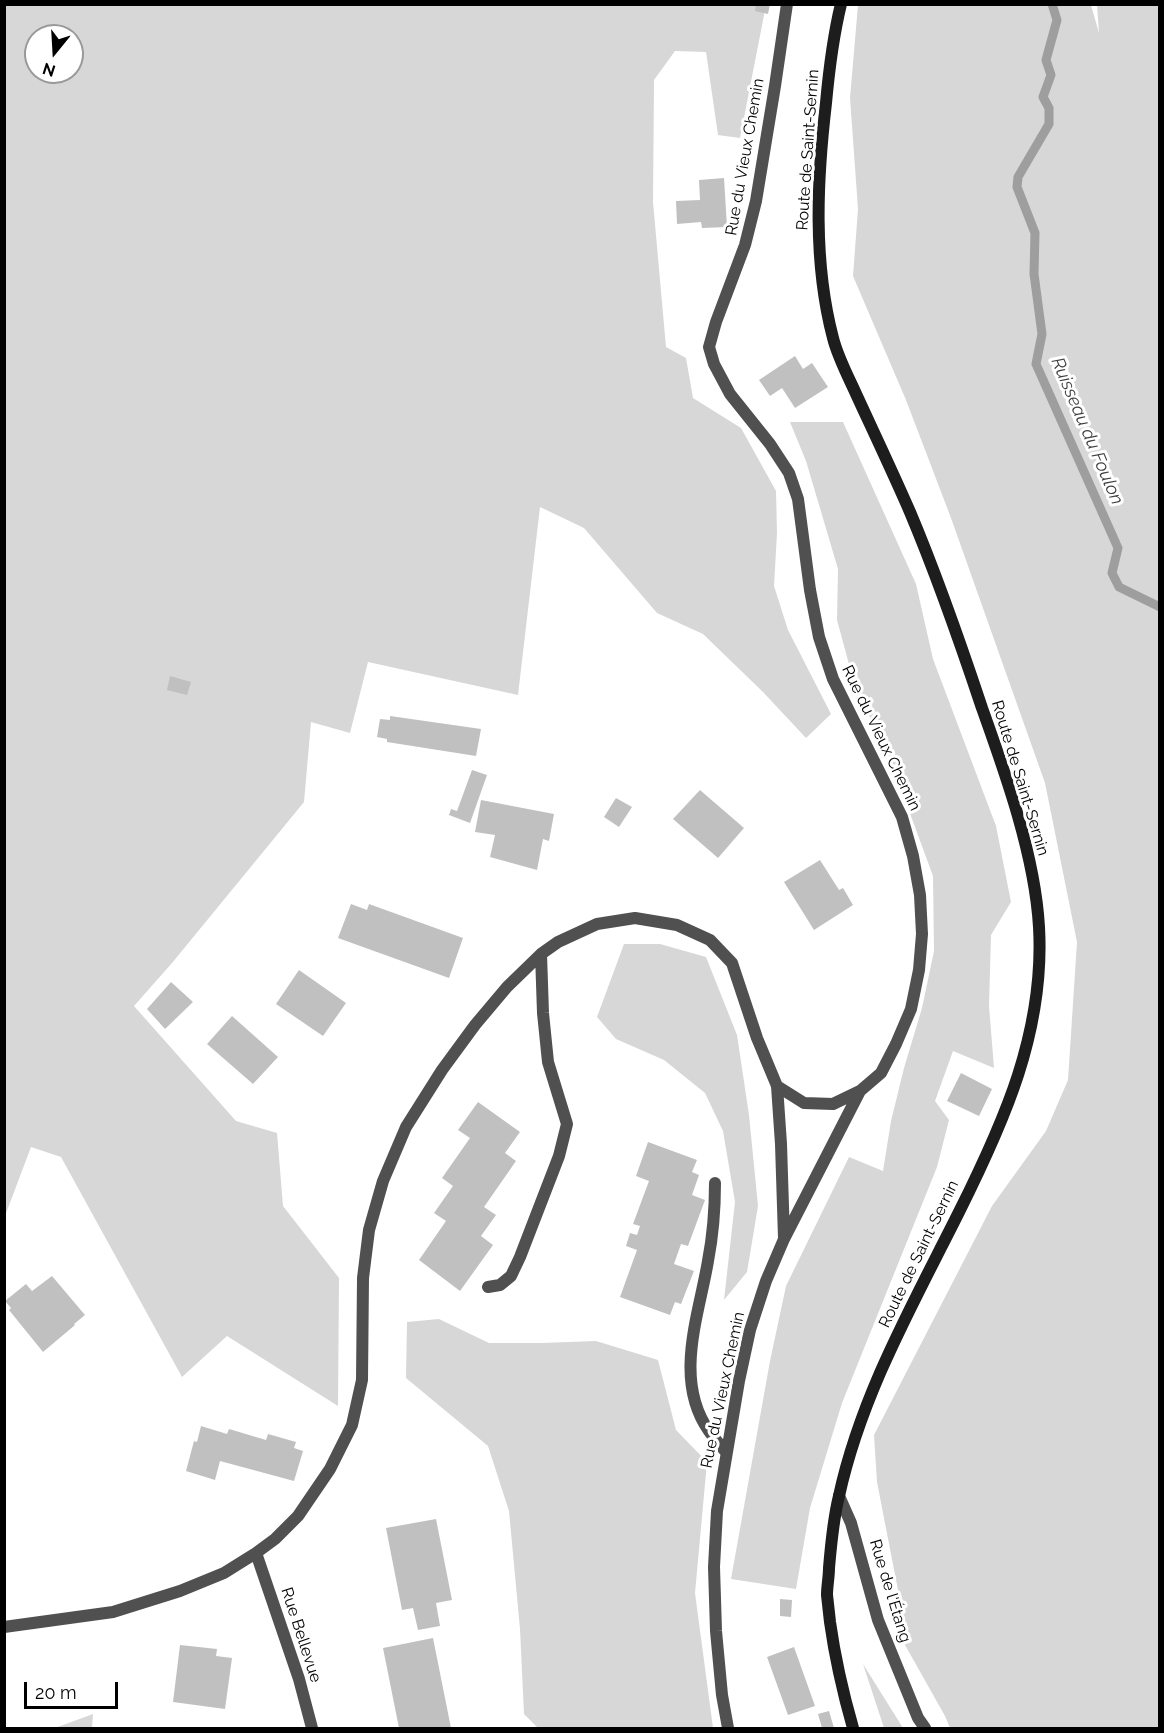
<!DOCTYPE html>
<meta charset="utf-8">
<style>
body{margin:0}
#map{position:relative;width:1164px;height:1733px;overflow:hidden;background:#fff;font-family:Raleway,sans-serif}
canvas{display:block}
.frame{position:absolute;inset:0;border:6px solid #000;pointer-events:none}
.north{position:absolute;left:24px;top:24px;width:60px;height:60px;box-sizing:border-box;background:#fff;border:2px solid #999;border-radius:50%;rotate:198deg;font-size:16px;font-weight:700;line-height:24px;text-align:center;color:#000}
.north::after{content:'';display:block;margin:auto;width:21px;height:27px;background:#000;clip-path:polygon(50% 0,100% 100%,50% 72%,0 100%)}
.scale{position:absolute;left:24px;top:1682px;width:94px;height:27px;box-sizing:border-box;border:3px solid #000;border-top:0;padding-left:8px;font-size:18px;line-height:21px;white-space:nowrap;color:#000;-webkit-text-stroke:4px #fff;paint-order:stroke}
</style>
<div id="map">
<canvas width="1164" height="1733"></canvas>
<div class="frame"></div>
<div class="north">N</div>
<div class="scale">20 m</div>
</div>
<script>
const context = document.querySelector('canvas').getContext('2d');
context.lineJoin = 'round';
function paint(path, color) { context.fillStyle = color; context.fill(path, 'evenodd'); }
function strokePath(path, color, width, dash) { context.strokeStyle = color; context.lineWidth = width; context.lineCap = dash ? 'butt' : 'round'; context.setLineDash(dash || []); context.stroke(path); }
function drawText(font, color, halo, rows, align = 'center') {
  context.font = font + ' Raleway,sans-serif'; context.lineWidth = 6; context.setLineDash([]); context.textBaseline = 'middle'; context.strokeStyle = halo; context.fillStyle = color; for (const [text, x, y, turn = 0] of rows) {
    context.save(); context.translate(x, y); context.rotate((+turn || 0) * Math.PI / 180); context.textAlign = isNaN(turn) ? turn : align; if (halo) context.strokeText(text, 0, 0); context.fillText(text, 0, 0); context.restore();
  }
}
paint(new Path2D(`
 M 5,5 L 766,5 L 740,138 L 718,135 L 706,52 L 675,51 L 654,80 L 653,202 L 666,347 L 686,358 L 693,398 L 741,428 L 776,491 L 777,533 L 774,586 L 788,630 L 831,714 L 806,738 L 763,692 L 703,634 L 657,613 L 584,528 L 540,507 L 518,695 L 368,662 L 350,733 L 311,722 L 304,802 L 172,963 L 134,1006 L 236,1121 L 277,1133 L 283,1206 L 339,1278 L 338,1406 L 227,1336 L 182,1377 L 61,1157 L 31,1147 L 5,1216 ZM 36,36 L 72,36 L 72,72 L 36,72 Z
 M 858,5 L 1091,5 L 1099,33 L 1097,5 L 1159,5 L 1159,1728 L 950,1728 L 945,1716 L 905,1645 L 898,1590 L 877,1482 L 874,1435 L 992,1206 L 1046,1131 L 1068,1080 L 1077,942 L 1045,783 L 951,518 L 906,400 L 853,276 L 858,209 L 850,98 Z
 M 790,422 L 843,422 L 916,584 L 933,659 L 996,826 L 1011,902 L 991,935 L 989,1006 L 994,1068 L 953,1051 L 935,1101 L 949,1120 L 937,1167 L 842,1403 L 810,1508 L 796,1589 L 731,1579 L 770,1361 L 786,1286 L 849,1157 L 883,1171 L 891,1121 L 904,1068 L 922,1008 L 934,951 L 933,876 L 887,751 L 856,690 L 837,620 L 838,569 L 806,461 Z
 M 624,944 L 660,944 L 706,957 L 737,1035 L 749,1115 L 758,1206 L 747,1272 L 724,1300 L 735,1202 L 723,1131 L 705,1093 L 664,1060 L 616,1039 L 597,1017 Z
 M 439,1319 L 489,1343 L 542,1343 L 596,1341 L 658,1360 L 676,1430 L 707,1462 L 695,1593 L 713,1728 L 538,1728 L 524,1714 L 520,1629 L 509,1511 L 488,1446 L 406,1378 L 407,1322 Z
 M 863,1664 L 903,1728 L 884,1728 Z
 M 93,1714 L 92,1728 L 55,1728 Z`), '#d7d7d7');
strokePath(new Path2D(`
 M 1052,4 L 1057,20 L 1046,60 L 1051,75 L 1043,97 L 1049,108 L 1049,124 L 1018,177 L 1017,187 L 1035,233 L 1034,274 L 1042,334 L 1036,364 L 1118,548 L 1112,573 L 1119,587 L 1160,607`), '#9e9e9e', 9);
paint(new Path2D(`
 M 756,4 L 770,4 L 768,14 L 755,11 Z
 M 724,178 L 727,227 L 702,228 L 701,222 L 677,224 L 676,201 L 700,200 L 699,180 Z
 M 795,356 L 803,369 L 812,363 L 828,387 L 795,408 L 782,388 L 770,396 L 759,380 Z
 M 170,676 L 191,682 L 187,695 L 167,690 Z
 M 390,716 L 481,729 L 476,756 L 387,742 L 387,739 L 377,737 L 380,719 L 390,720 Z
 M 472,770 L 487,775 L 470,823 L 449,815 L 451,809 L 457,811 Z
 M 700,790 L 744,828 L 718,858 L 673,819 Z
 M 616,798 L 632,807 L 619,827 L 604,817 Z
 M 481,800 L 554,814 L 549,841 L 543,839 L 537,870 L 490,857 L 495,835 L 475,832 Z
 M 820,860 L 839,890 L 843,888 L 853,905 L 814,930 L 784,882 Z
 M 351,904 L 367,910 L 369,904 L 463,938 L 449,978 L 338,938 Z
 M 299,970 L 346,1003 L 323,1036 L 276,1004 Z
 M 171,982 L 193,1002 L 165,1029 L 147,1009 Z
 M 232,1016 L 278,1057 L 253,1084 L 207,1044 Z
 M 961,1073 L 992,1089 L 979,1116 L 947,1101 Z
 M 478,1102 L 520,1132 L 505,1153 L 516,1161 L 484,1207 L 496,1215 L 481,1236 L 493,1245 L 460,1291 L 419,1260 L 446,1221 L 434,1213 L 453,1186 L 442,1178 L 470,1138 L 458,1130 Z
 M 648,1142 L 697,1160 L 692,1172 L 699,1175 L 692,1195 L 705,1200 L 688,1246 L 681,1244 L 674,1264 L 694,1271 L 681,1304 L 675,1302 L 670,1315 L 620,1297 L 637,1250 L 626,1246 L 630,1233 L 637,1235 L 640,1226 L 633,1224 L 649,1181 L 636,1176 Z
 M 52,1276 L 85,1315 L 74,1324 L 75,1325 L 43,1352 L 9,1310 L 11,1308 L 5,1301 L 26,1284 L 32,1291 Z
 M 201,1426 L 227,1434 L 229,1429 L 266,1440 L 268,1434 L 296,1442 L 294,1448 L 303,1451 L 294,1481 L 220,1461 L 215,1480 L 186,1471 L 194,1441 L 197,1442 Z
 M 436,1519 L 452,1600 L 436,1603 L 440,1626 L 418,1630 L 413,1608 L 402,1610 L 386,1528 Z
 M 780,1599 L 792,1600 L 791,1617 L 780,1616 Z
 M 433,1638 L 451,1728 L 399,1728 L 383,1648 Z
 M 180,1645 L 217,1649 L 216,1656 L 232,1658 L 225,1709 L 173,1702 Z
 M 794,1647 L 815,1706 L 788,1715 L 767,1657 Z
 M 829,1711 L 834,1728 L 822,1728 L 818,1714 Z`), '#c0c0c0');
strokePath(new Path2D(`
 M 777,1086 L 781,1144 L 784,1238
 M 715,1183 C 715,1209 713,1235 708,1261 C 699,1315 673,1380 709,1431 C 714,1438 720,1445 726,1452
 M 488,1287 L 500,1285 L 511,1276 L 520,1257 L 559,1156 L 567,1124 L 548,1062 L 543,1013 L 541,954
 M 839,1496 L 851,1523 L 878,1620 L 918,1718 L 925,1728
 M 256,1553 L 299,1679 L 312,1728
 M 4,1627 L 113,1612 L 180,1591 L 224,1573 L 256,1553 L 275,1539 L 298,1516 L 330,1469 L 352,1425 L 362,1380 L 363,1278 L 369,1230 L 383,1181 L 406,1127 L 442,1070 L 475,1025 L 507,987 L 541,954 L 558,942 L 597,924 L 635,918 L 677,925 L 710,940 L 732,963 L 757,1038 L 777,1086 L 804,1103 L 833,1104 L 860,1091
 M 728,1728 L 722,1695 L 716,1631 L 714,1567 L 717,1511 L 739,1381 L 750,1330 L 766,1281 L 784,1239 L 860,1091 L 881,1073 L 896,1044 L 911,1009 L 919,970 L 922,934 L 920,895 L 913,856 L 902,817 L 833,679 L 819,637 L 810,590 L 798,499 L 789,473 L 770,444 L 730,394 L 714,364 L 709,347 L 716,322 L 745,245 L 756,201 L 775,86 L 787,4`), '#505050', 12);
strokePath(new Path2D(`
 M 841,4 C 833,37 829,70 826,103 C 817,180 813,262 833,338 C 838,358 849,378 857,396 C 875,435 893,473 910,512 C 937,576 960,642 982,708 C 1006,775 1035,856 1039,927 C 1045,1031 1004,1122 959,1212 C 913,1304 861,1395 839,1496 C 833,1520 831,1544 829,1568 C 829,1577 827,1586 827,1595 C 828,1604 829,1613 830,1622 C 835,1658 843,1693 853,1728`), '#1d1d1d', 12);
drawText('16px', '#000', '#fff', [
 ["Route de Saint-Sernin",808,150,-86],
 ["Rue du Vieux Chemin",745,157,-80],
 ["Rue du Vieux Chemin",881,738,64],
 ["Route de Saint-Sernin",1020,778,73],
 ["Route de Saint-Sernin",919,1254,-64],
 ["Rue du Vieux Chemin",723,1390,-78],
 ["Rue de l'Étang",890,1591,73],
 ["Rue Bellevue",301,1635,72]
]);
drawText('italic 18px', '#3f3f3f', '#fff', [
 ["Ruisseau du Foulon",1087,431,67]
]);
</script>
